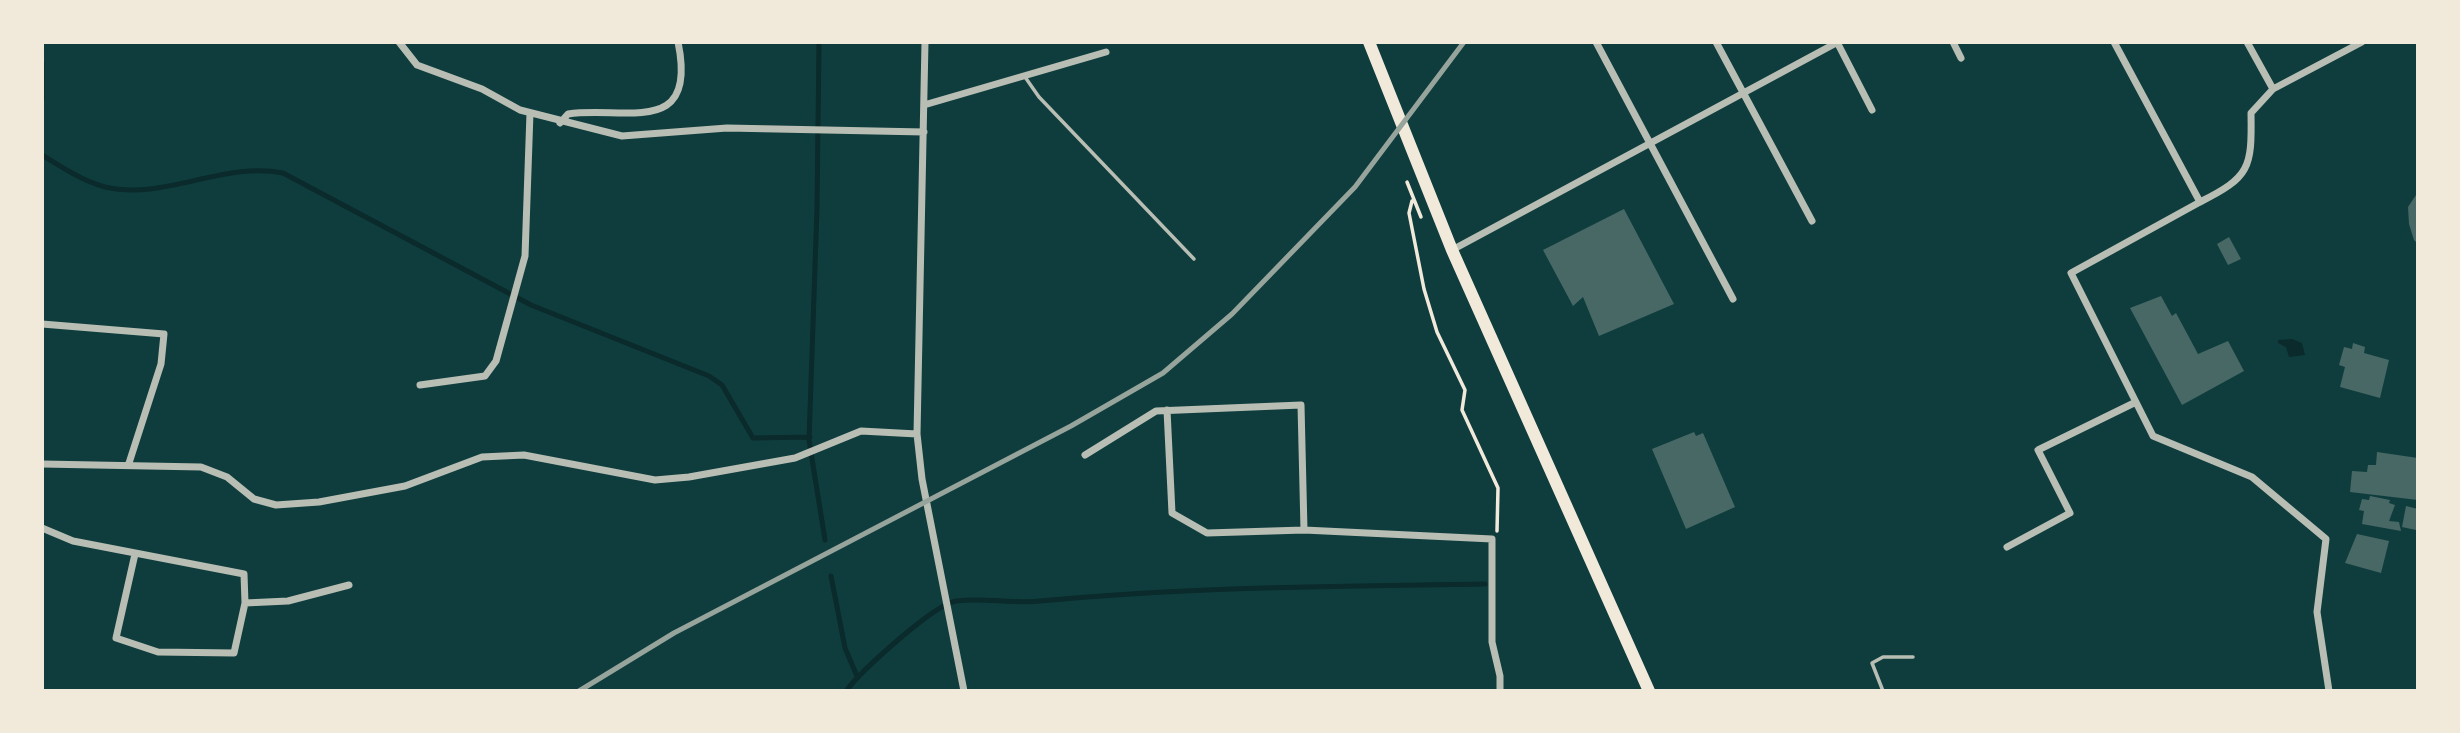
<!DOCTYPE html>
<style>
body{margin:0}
#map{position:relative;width:2460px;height:733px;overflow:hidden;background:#0f3d3e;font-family:"Nunito Sans",sans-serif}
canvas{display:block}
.frame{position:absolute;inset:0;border:44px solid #f1e9da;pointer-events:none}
</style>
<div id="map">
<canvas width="2460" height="733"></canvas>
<div class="frame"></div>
</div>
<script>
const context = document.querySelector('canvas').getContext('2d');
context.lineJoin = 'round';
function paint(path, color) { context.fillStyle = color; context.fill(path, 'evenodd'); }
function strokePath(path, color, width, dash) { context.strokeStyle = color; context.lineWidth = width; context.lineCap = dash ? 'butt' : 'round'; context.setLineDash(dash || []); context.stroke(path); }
paint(new Path2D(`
 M 2292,339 L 2302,343 L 2305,355 L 2289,357 L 2286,347 L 2278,343 L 2278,340 Z`), '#0a2a2b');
strokePath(new Path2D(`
 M 819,42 L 817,208 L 809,440 L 825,540
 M 42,63 L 42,99
 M 42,155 C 61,167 83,181 105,187 C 165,201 222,161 283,173 L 531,305 L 709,376 L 722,385 L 753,438 L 810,437
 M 831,576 L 845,648 L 857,676
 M 846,691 C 861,671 933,605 956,601 C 983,597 1013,604 1040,601 C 1188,587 1336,586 1485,584`), '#0a2a2b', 5);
paint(new Path2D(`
 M 2418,192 L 2418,244 L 2414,240 L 2409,224 L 2408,207 Z
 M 1624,209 L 1674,304 L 1599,336 L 1583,297 L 1573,306 L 1543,250 Z
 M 2229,237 L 2241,259 L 2228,265 L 2217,244 Z
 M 2161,296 L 2172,316 L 2176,313 L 2198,354 L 2228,341 L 2244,371 L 2182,405 L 2130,308 Z
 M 2353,343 L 2365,347 L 2364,353 L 2389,360 L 2380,398 L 2340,387 L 2345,367 L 2339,365 L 2344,347 L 2352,349 Z
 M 1694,432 L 1696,436 L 1703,433 L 1735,507 L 1686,529 L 1652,449 Z
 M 2377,452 L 2418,458 L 2418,500 L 2350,492 L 2352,471 L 2367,472 L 2368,465 L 2376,465 Z
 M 2370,496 L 2390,500 L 2389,503 L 2395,505 L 2389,521 L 2399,522 L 2401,531 L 2362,524 L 2364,511 L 2359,510 L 2362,499 L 2369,500 Z
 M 2406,506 L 2418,509 L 2416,530 L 2402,527 Z
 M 2357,534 L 2389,541 L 2381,573 L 2345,563 Z`), '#486865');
strokePath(new Path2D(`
 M 1407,182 L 1421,217
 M 1412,201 L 1409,213 L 1424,289 L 1437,332 L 1465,390 L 1462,410 L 1498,488 L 1497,531`), '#f1e9da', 3.5);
strokePath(new Path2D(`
 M 1025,77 L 1039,97 L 1194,259
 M 1883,691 L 1872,663 L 1883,657 L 1913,657`), '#b8beb3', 3.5);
strokePath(new Path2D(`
 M 399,42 L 417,65 L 482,89 L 520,110 L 622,136 L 727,128 L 924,132
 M 925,42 L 917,434 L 922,479 L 964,691
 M 1596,42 L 1733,299
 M 1716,42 L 1812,221
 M 1837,42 L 1872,110
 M 1953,42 L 1961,58
 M 2114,42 L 2200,202 L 2071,273 L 2153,436 L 2252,477 L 2326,539 L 2317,612 L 2329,691
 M 2247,42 L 2273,89
 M 924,105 L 1106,52
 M 560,123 L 568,114 C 625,106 698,138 678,42
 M 2200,202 C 2250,177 2252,168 2251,113 L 2273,89 L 2362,42
 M 1452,250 L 1838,42
 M 42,324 L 164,334 L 161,364 L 129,463
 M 420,385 L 485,376 L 496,361 L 525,256 L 530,113
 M 1167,410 L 1172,513 L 1207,533 L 1304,530 L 1492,539 L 1492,642 L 1500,676 L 1500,691
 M 1085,455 L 1156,411 L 1301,405 L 1304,530
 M 42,464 L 201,467 L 227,477 L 254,499 L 276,505 L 319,502 L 405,486 L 482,457 L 524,455 L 655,480 L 689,477 L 795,458 L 861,431 L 917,434
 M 42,528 L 73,541 L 244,574 L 245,603 L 288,601 L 349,585
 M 2007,547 L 2070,513 L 2038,450 L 2136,402
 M 135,554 L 116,638 L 158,652 L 234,653 L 245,603`), '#b8beb3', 7);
strokePath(new Path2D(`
 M 1369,42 L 1452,250 L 1649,691`), '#f1e9da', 12);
strokePath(new Path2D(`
 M 579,691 L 674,633 L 1071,426 L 1163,373 L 1232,314 L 1355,187 L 1464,42`), '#97a49c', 5);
</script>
